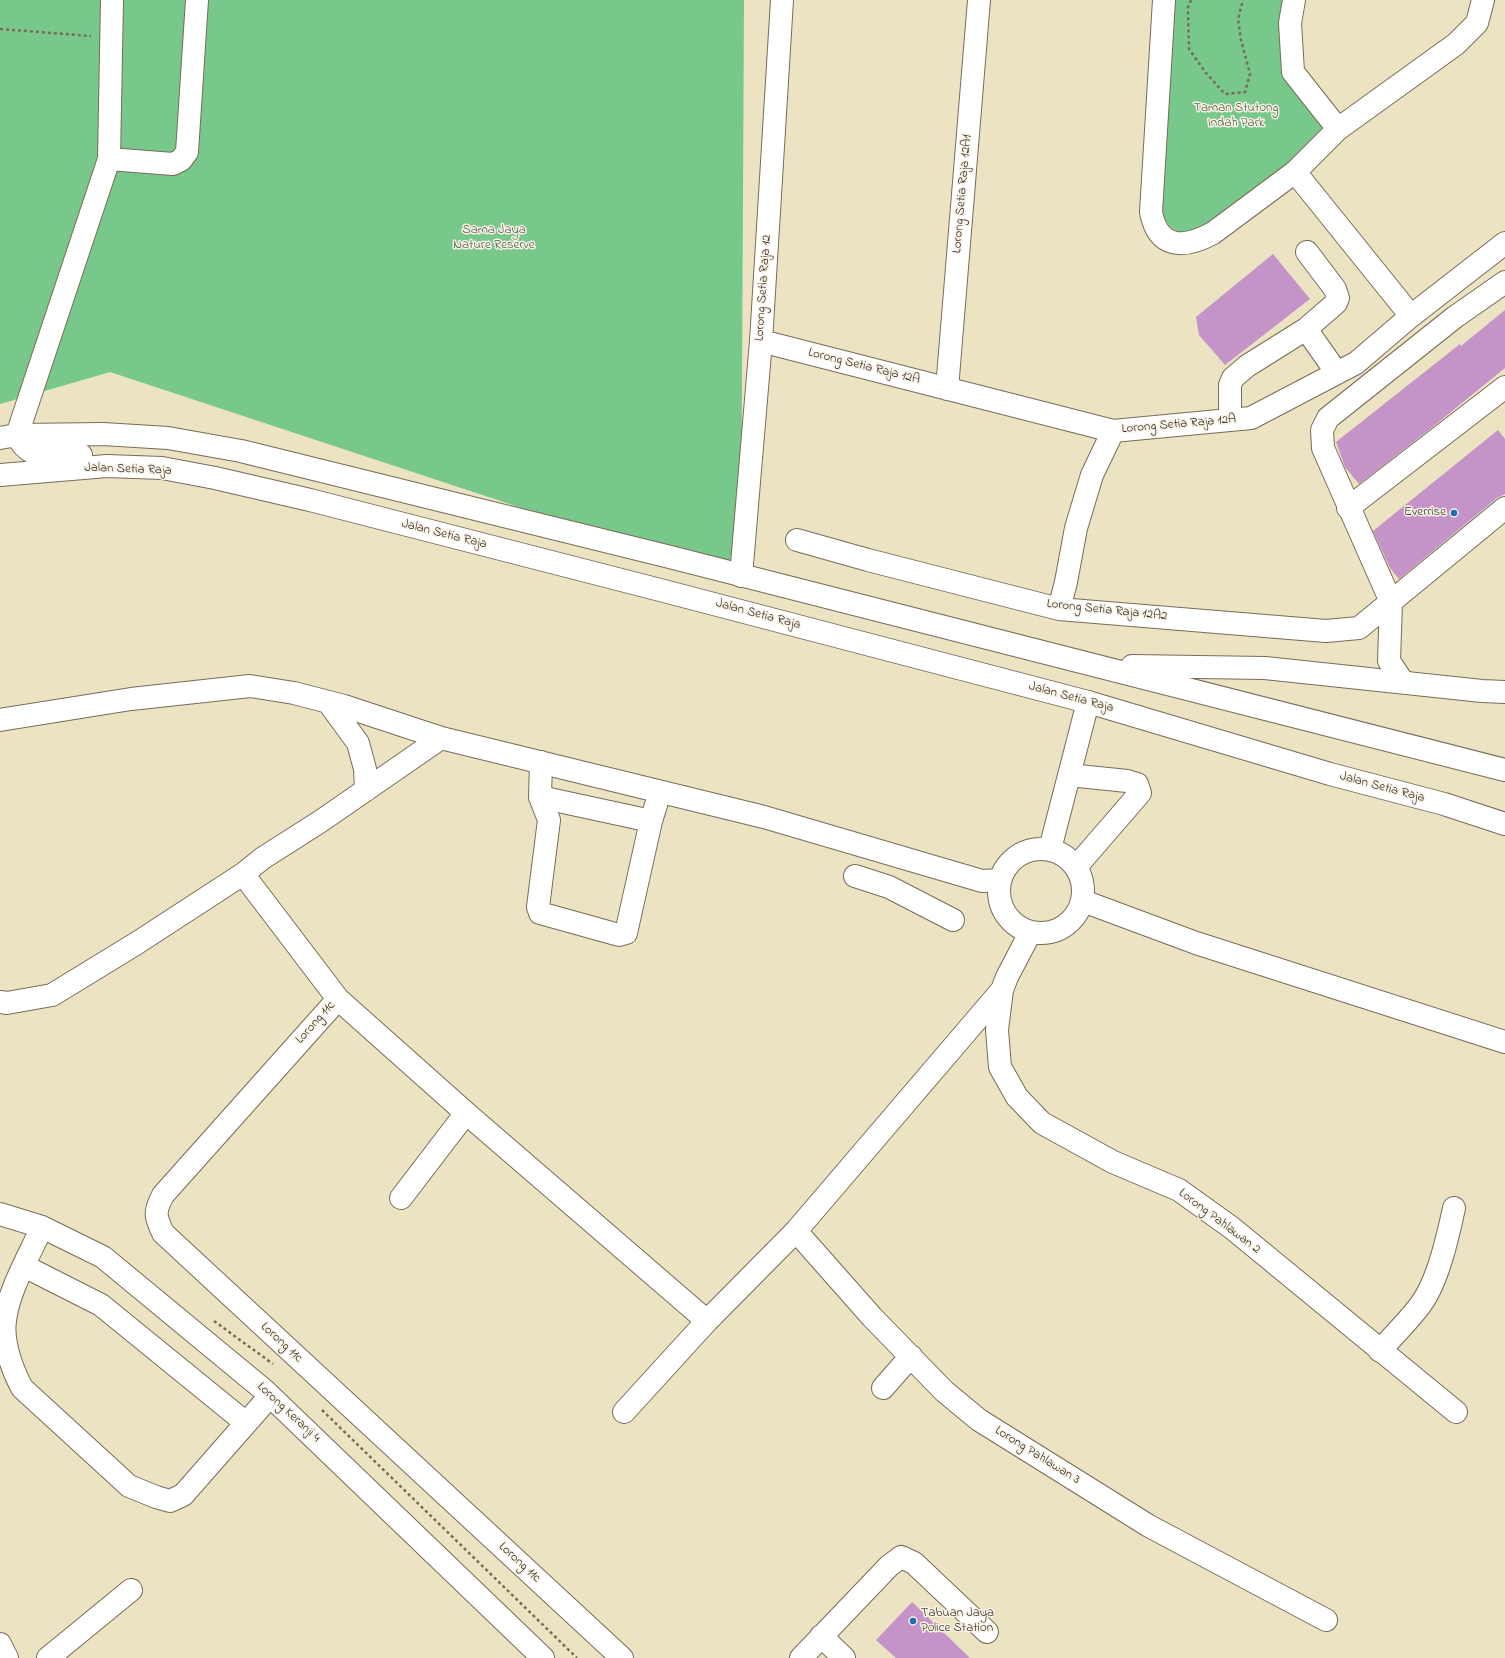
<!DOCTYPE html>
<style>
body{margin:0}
canvas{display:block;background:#ece3c3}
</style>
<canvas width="1505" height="1658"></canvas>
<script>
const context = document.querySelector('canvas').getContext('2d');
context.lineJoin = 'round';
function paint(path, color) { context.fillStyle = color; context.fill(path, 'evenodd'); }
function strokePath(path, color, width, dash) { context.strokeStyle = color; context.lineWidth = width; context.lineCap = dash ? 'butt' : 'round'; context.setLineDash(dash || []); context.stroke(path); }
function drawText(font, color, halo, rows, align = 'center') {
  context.font = font + ' "Indie Flower",sans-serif'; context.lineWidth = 3; context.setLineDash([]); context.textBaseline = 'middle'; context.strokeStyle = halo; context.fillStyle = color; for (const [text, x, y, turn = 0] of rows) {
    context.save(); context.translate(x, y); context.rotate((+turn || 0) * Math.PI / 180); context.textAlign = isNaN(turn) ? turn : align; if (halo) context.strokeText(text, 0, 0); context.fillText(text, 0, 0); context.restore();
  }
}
paint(new Path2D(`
 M 0,0 L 744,0 L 741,576 L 670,557 L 110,372 L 0,404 Z
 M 1172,0 L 1291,0 L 1291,72 L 1325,125 L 1279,172 L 1214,225 L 1185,235 L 1170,227 L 1160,212 Z`), '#77c88a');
paint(new Path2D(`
 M 1273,254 L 1310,299 L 1225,365 L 1199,335 L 1196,317 Z
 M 1505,310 L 1505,368 L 1430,429 L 1359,484 L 1345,467 L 1336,442 L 1460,344 L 1461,346 Z
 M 1498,430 L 1505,439 L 1505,494 L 1497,498 L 1399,579 L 1390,568 L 1373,531 Z
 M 912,1602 L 970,1658 L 896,1658 L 876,1640 Z`), '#c494c9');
const minor = new Path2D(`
 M 1164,0 L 1151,212 C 1158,249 1184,249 1213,233 L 1295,172 L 1338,129 L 1456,44 L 1477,23 L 1483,0
 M 1294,0 L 1290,23 L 1293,72 L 1338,129
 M 109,159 L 173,164 L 181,160 L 187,152 L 197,0
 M 1295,172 L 1411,316
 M 1306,329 L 1337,373
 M 761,341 L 1113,431 L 1251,418 L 1356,363 L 1411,316 L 1505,243
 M 947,389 L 979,0
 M 1230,420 L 1230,385 L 1233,378 L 1247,366 L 1306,329 L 1336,303 L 1338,298 L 1335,289 L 1307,252
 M 17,435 L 109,159 L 112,0
 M 1348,508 L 1505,387
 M 797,540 L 868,560 L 1059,609 L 1326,631 L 1359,628 L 1505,508
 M 741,576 L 761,341 L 782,0
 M 1059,609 L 1066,582 L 1076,528 L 1092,475 L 1113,431
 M 1403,682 L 1389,661 L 1391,602 L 1323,448 L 1322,430 L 1328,418 L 1455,317 L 1505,282
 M 328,702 L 358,743 L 365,769 L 366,790
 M 0,720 L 131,699 L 250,686 L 294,693 L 344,706 L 441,738 L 764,817 L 982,881 L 999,880
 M 541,762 L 540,797 L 549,820 L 538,907 L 540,913 L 619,935 L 626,933 L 651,821 L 660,792
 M 1069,775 L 1127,781 L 1137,784 L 1140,793 L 1076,867
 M 540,797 L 651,821
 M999 891a42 42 0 1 1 84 0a42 42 0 1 1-84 0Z
 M 1050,849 L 1088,702
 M 243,874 L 338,999 L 466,1113 L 707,1321
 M 855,876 L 889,887 L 953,920
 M 1083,901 L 1196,943 L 1505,1042
 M 1002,990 L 997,1030 L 1000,1067 L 1017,1097 L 1042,1123 L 1113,1162 L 1179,1190 L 1232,1228 L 1456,1412
 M 338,999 L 163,1195 C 154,1212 155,1216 163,1233 L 622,1658
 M 0,1002 L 7,1003 L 52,995 L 137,943 L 243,874 L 263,858 L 321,821 L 441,738
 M 401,1198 L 466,1113
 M 0,1214 L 42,1227 L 103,1257 L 264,1390 L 543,1658
 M 42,1227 C 30,1254 8,1291 5,1321 C 2,1342 12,1369 22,1388 L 129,1486 L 156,1497 L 170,1501 L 183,1495 L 270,1396
 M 796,1231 L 872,1317 L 944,1391 L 979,1420 L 1149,1526 L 1326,1620
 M 24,1266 L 101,1305 L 246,1423
 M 1380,1351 C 1393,1335 1409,1321 1421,1304 C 1438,1281 1448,1236 1454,1208
 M 883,1388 L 911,1356
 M 624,1412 L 707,1321 L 796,1231 L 1002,990 L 1007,977 L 1030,933
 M 821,1636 L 844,1658
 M 0,1644 L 7,1658
 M 48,1658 L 131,1590
 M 801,1658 L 889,1566 L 901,1557 L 914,1563 L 987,1632`);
const highway = new Path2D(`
 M 17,435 C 19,439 21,443 24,446 C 36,460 64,455 81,455
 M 0,438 L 17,435 L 103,434 L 168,438 L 241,451 L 670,557 L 1505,770
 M 0,475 L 107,466 L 162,468 L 215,478 L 310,500 L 664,591 L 1088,702 L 1330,774 L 1444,804 L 1505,824
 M 1132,666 L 1265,668 L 1482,691 L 1505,692`);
strokePath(minor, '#796b58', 24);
strokePath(highway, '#796b58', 24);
strokePath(new Path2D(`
 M 1191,0 L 1188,7 L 1189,49 L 1206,73 L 1225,94 L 1245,92 L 1250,74 L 1241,40 L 1238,19 L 1243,0
 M 0,29 L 91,36
 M 214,1321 L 273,1364
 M 322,1410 L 577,1658`), '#796b58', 2.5, [3, 3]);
strokePath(minor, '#fff', 22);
strokePath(highway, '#fff', 22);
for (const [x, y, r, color] of [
 [1454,513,4,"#1f6fb2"],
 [913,1621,4,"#1f6fb2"]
]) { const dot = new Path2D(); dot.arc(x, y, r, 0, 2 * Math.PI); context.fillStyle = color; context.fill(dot); strokePath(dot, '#f7f3e8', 1.5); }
drawText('13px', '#4d593e', '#f7f3e8', [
 ["Taman Stutong",1236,109],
 ["Indah Park",1236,124],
 ["Sama Jaya",494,231],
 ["Nature Reserve",494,246]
]);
drawText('13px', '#3b2a1e', '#f7f3e8', [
 ["Lorong Setia Raja 12A1",963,194,-85],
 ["Lorong Setia Raja 12",764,288,-86],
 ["Lorong Setia Raja 12A",864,367,14],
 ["Lorong Setia Raja 12A",1179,425,-5],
 ["Jalan Setia Raja",128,470,2],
 ["Jalan Setia Raja",444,535,14],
 ["Lorong Setia Raja 12A2",1107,611,6],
 ["Jalan Setia Raja",758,615,15],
 ["Jalan Setia Raja",1071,698,15],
 ["Jalan Setia Raja",1382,788,15],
 ["Lorong 11c",316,1023,-48],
 ["Lorong Pahlawan 2",1219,1222,37],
 ["Lorong 11c",281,1343,43],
 ["Lorong Keranji 4",288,1413,43],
 ["Lorong Pahlawan 3",1037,1456,32],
 ["Lorong 11c",519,1563,43]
]);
drawText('13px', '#3b2a1e', '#f7f3e8', [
 ["Everrise",1446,513],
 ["Tabuan Jaya",921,1614,"left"],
 ["Police Station",921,1629,"left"]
], 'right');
</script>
